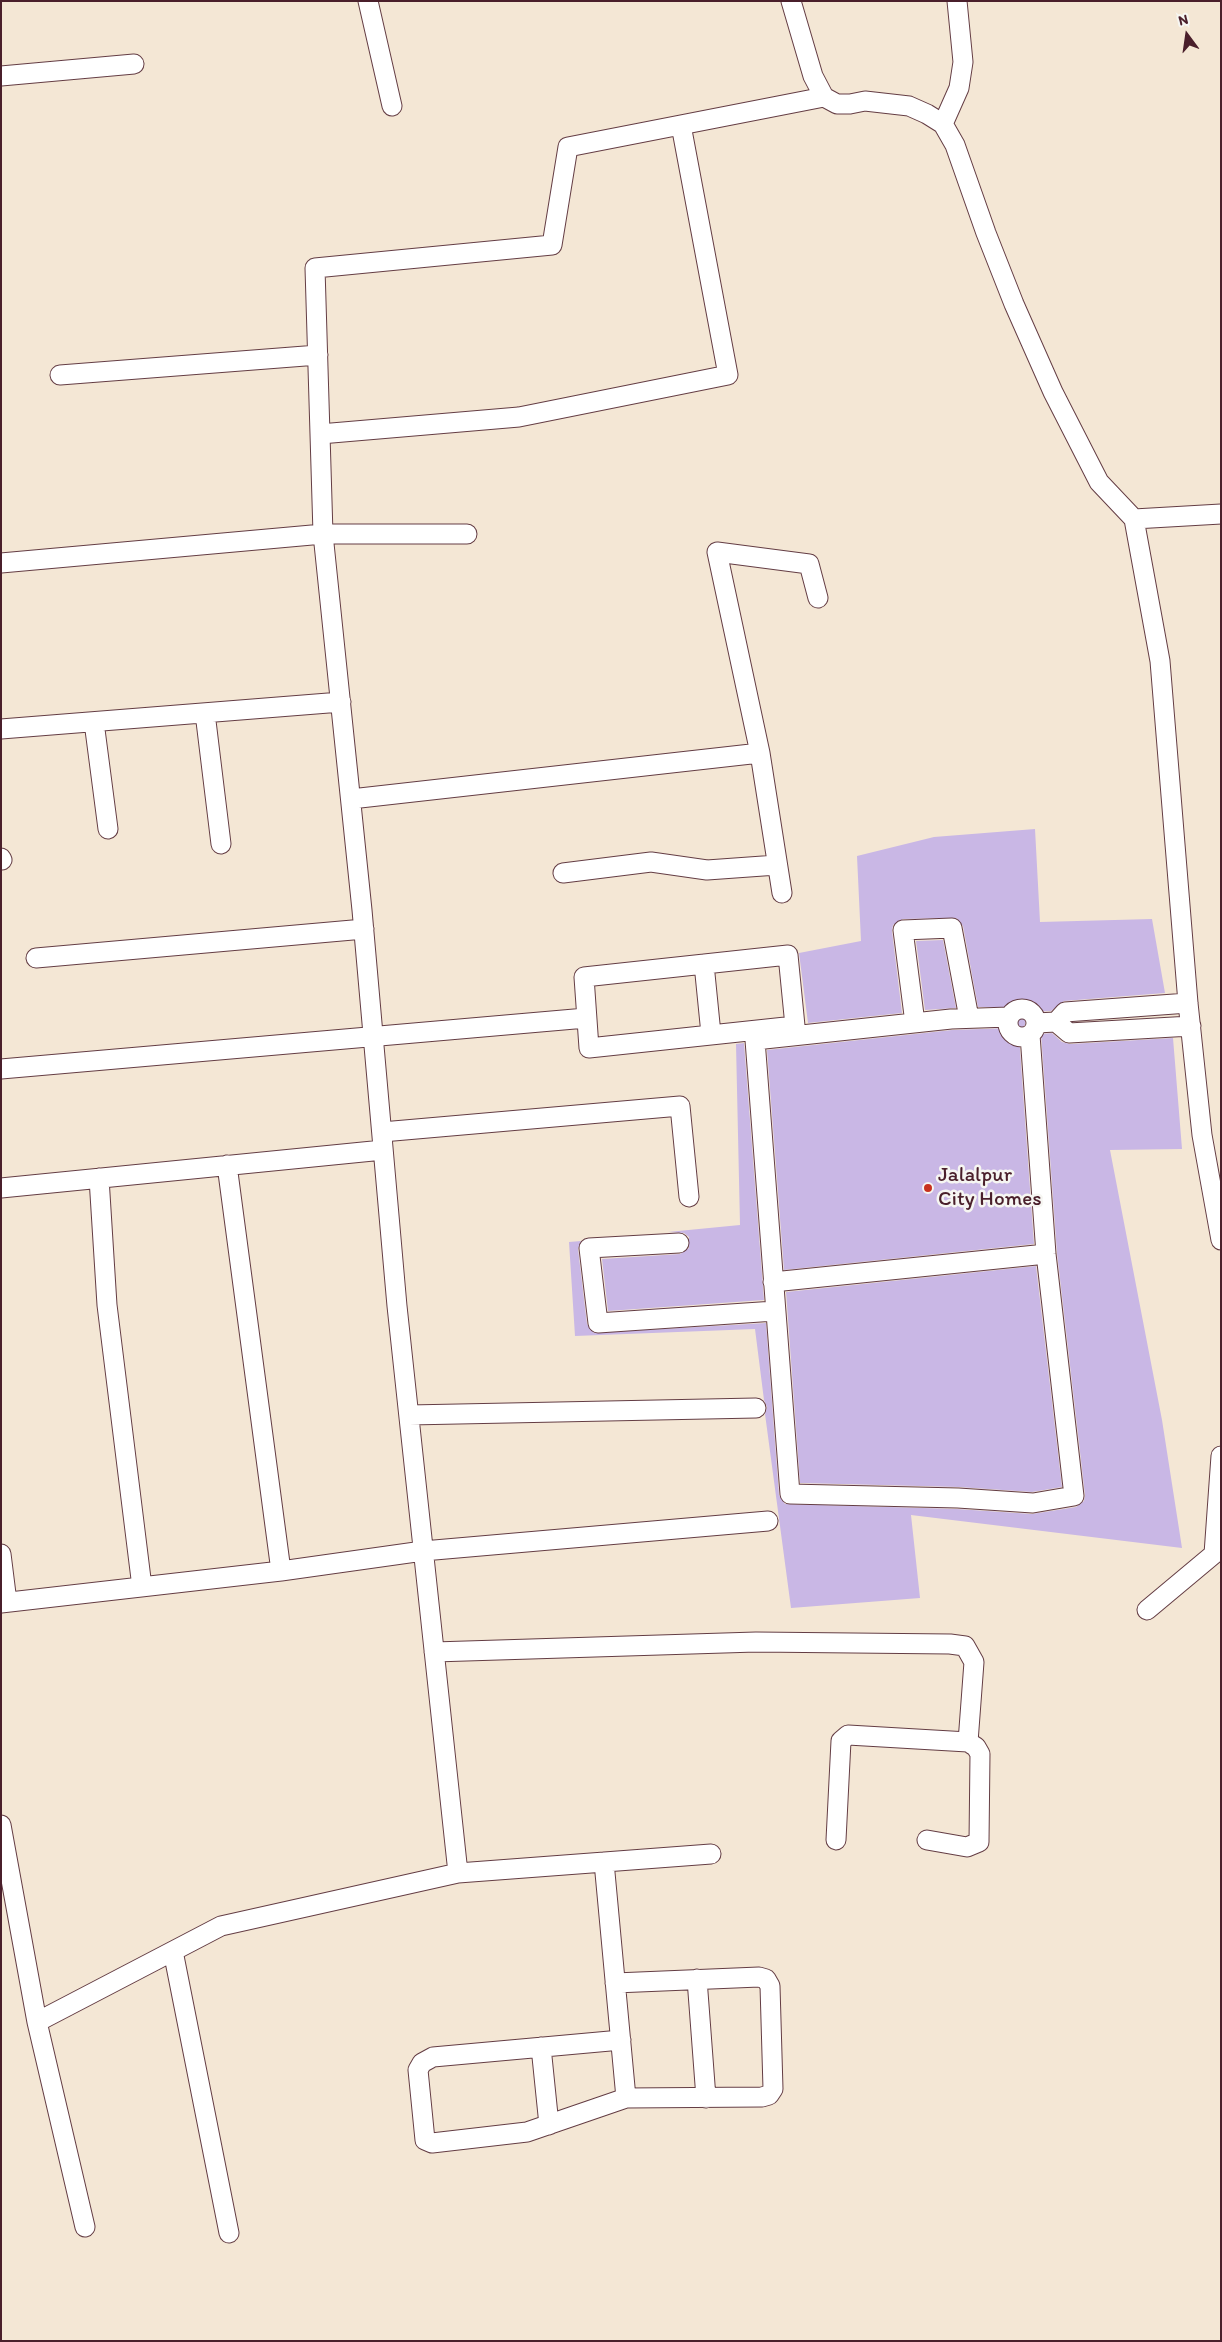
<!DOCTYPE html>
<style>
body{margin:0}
#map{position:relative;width:1222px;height:2342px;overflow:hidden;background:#f4e7d5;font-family:Itim,sans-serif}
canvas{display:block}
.frame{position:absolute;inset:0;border:2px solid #4a1f2b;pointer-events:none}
.north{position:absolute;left:1162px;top:10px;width:50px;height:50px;-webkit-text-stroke:4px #f6f6f2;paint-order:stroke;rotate:346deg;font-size:14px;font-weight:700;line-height:20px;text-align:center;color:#4a1f2b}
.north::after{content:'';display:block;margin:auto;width:18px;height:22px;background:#4a1f2b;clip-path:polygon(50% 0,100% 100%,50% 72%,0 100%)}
</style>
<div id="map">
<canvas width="1222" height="2342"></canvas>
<div class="frame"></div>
<div class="north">N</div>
</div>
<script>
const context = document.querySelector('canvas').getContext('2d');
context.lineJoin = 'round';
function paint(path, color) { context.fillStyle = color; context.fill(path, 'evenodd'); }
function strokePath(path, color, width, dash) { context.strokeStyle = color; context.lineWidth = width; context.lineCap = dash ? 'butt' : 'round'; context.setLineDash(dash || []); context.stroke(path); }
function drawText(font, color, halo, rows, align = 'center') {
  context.font = font + ' Itim,sans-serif'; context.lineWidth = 5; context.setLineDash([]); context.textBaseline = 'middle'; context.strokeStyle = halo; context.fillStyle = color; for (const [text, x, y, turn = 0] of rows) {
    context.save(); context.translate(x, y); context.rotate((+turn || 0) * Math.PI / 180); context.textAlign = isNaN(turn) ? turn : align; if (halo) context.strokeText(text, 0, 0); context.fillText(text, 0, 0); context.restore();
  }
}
paint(new Path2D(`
 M 1035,829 L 1040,922 L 1152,919 L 1165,993 L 1064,1001 L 1051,1011 L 1035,1012 L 1026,1017 L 1025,1025 L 1020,1030 L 1019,1036 L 1034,1244 L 784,1270 L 767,1050 L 952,1030 L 1009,1028 L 1015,1026 L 1020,1017 L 1018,1011 L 1014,1007 L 978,1007 L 963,926 L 956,918 L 903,919 L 893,925 L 892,931 L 902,1013 L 808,1023 L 799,953 L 861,941 L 857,856 L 934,837 Z
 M 943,940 L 956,1008 L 925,1010 L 916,941 Z
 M 1052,1033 L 1062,1042 L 1070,1044 L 1173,1038 L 1182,1149 L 1110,1150 L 1162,1420 L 1182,1548 L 911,1515 L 920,1598 L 791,1608 L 765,1414 L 767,1407 L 764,1400 L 755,1329 L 575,1336 L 569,1242 L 581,1241 L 578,1249 L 587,1324 L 594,1333 L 766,1323 L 779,1495 L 785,1504 L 957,1509 L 1032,1514 L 1076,1507 L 1084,1501 L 1085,1495 L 1057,1253 L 1041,1034 Z
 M 744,1043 L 764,1300 L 608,1311 L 602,1259 L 680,1254 L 689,1248 L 689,1237 L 684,1233 L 668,1232 L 740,1225 L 736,1044 Z
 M 1036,1266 L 1062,1487 L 1032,1492 L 958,1487 L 800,1483 L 786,1292 Z`), '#c9b7e5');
const minor = new Path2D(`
 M 368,1 L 392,106
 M 791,1 L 813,76 L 824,97 L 837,104 L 850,104 L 865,101 L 909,106 L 927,114 L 943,124 L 955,145 L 986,233 L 1014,304 L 1053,392 L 1099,482 L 1134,519 L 1160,661 L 1188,1003 L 1202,1135 L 1221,1240
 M 1,76 L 134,64
 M 943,124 L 959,88 L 963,62 L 957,1
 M 60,375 L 318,355
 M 320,434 L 519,417 L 728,375 L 681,125
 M 1134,519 L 1221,514
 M 1,563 L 323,534 L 467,534
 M 205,713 L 221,844
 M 94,722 L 108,829
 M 1,729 L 341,702
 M 351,799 L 760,753
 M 1,858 L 2,860
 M 563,873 L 651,862 L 707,870 L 777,865
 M 782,893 L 760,753 L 717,552 L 809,564 L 818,598
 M 788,955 L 795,1026 L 589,1048 L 584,977 Z
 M 36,958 L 364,929
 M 704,964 L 711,1034
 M1008 1023a14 14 0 1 1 28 0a14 14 0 1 1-28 0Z
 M 1009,1017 L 951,1019 L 755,1040 L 790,1494 L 958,1498 L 1033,1503 L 1074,1496 L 1046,1254 L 1030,1035
 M 1056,1022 L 1065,1012 L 1188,1003
 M 915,1023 L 903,930 L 952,928 L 969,1018
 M 1036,1023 L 1056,1022 L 1069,1033 L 1191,1026
 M 1,1069 L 586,1018
 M 382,1132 L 680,1106 L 689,1197
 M 227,1165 L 281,1571
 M 99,1178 L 107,1305 L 142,1587
 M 1,1188 L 383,1150
 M 679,1243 L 589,1248 L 598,1323 L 775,1311
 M 773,1282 L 1046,1254
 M 409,1415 L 756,1408
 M 1,1554 L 7,1602
 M 1,1603 L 281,1571 L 423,1551 L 768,1521
 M 1147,1610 L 1214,1554 L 1221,1456
 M 434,1652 L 756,1642 L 950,1644 L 965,1646 L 974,1662 L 968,1742 L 976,1747 L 980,1754 L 979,1842 L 967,1847 L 927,1840
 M 1,1825 L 37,2022 L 221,1926 L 458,1873 L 397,1306 L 362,910 L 323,534 L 315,268 L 552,245 L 568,147 L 824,97
 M 836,1840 L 841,1741 L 848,1735 L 968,1742
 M 604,1862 L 626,2098
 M 458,1873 L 711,1854
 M 173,1951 L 229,2233
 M 697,1979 L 706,2098
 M 615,1983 L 759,1977 L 766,1979 L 770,1986 L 773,2089 L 769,2095 L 762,2097 L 626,2098 L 527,2132 L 432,2143 L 425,2140 L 418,2070 L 422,2063 L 433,2057 L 621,2040
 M 37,2022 L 85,2227
 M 541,2047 L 549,2125`);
strokePath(minor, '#643d44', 21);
strokePath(minor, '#fff', 19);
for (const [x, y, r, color] of [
 [928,1188,5,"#c8321e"]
]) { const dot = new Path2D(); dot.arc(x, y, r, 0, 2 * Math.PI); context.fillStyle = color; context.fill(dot); strokePath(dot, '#f6f6f2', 2); }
drawText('21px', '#4a1f2b', '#f6f6f2', [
 ["Jalalpur",938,1176],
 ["City Homes",938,1200]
], 'left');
</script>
